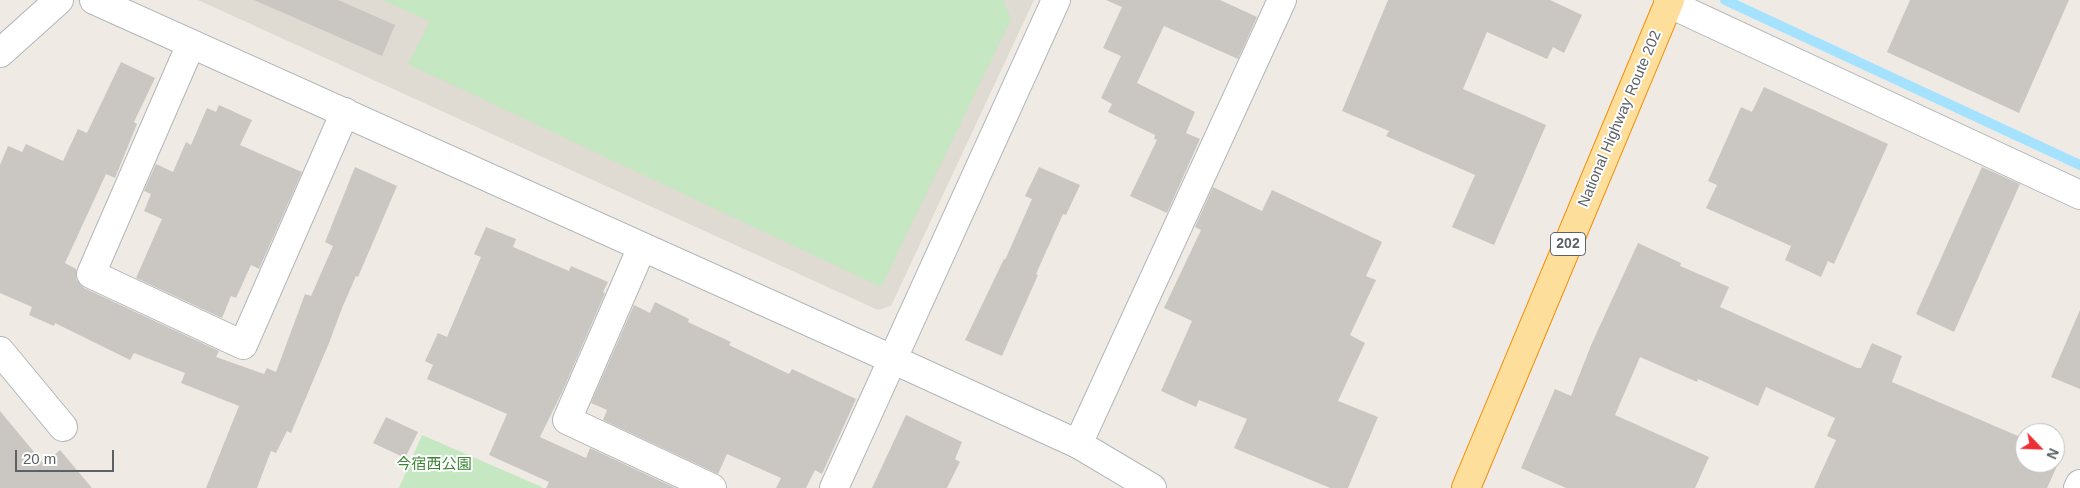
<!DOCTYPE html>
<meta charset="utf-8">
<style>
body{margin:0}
#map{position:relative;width:2080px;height:488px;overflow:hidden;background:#efebe4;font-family:Arial,sans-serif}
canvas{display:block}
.north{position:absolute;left:2015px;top:423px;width:50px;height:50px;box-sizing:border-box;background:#fff;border:1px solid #bec0c1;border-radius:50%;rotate:114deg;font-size:14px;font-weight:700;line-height:20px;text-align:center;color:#5c6165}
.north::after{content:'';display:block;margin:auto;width:18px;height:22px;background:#ec2e35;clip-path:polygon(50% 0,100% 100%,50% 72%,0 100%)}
.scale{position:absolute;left:15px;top:450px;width:99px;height:22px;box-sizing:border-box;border:2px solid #5c6165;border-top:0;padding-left:6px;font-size:15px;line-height:18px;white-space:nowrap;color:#5c6165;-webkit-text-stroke:4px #fff;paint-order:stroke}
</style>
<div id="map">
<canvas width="2080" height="488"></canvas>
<div class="north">N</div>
<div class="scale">20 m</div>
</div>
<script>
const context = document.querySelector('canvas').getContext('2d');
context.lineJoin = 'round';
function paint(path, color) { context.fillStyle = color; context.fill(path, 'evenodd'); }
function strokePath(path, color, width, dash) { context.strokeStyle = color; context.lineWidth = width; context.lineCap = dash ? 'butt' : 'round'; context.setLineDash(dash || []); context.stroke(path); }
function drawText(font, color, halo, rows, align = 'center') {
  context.font = font + ' Arial,"Noto Sans JP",sans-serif'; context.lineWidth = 4; context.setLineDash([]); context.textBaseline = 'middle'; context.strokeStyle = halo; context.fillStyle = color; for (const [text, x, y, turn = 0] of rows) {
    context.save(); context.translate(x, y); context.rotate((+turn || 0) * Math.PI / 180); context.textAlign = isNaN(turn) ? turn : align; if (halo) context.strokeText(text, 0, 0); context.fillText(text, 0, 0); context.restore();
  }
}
paint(new Path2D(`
 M 198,0 L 1034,0 L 891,306 L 878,310 Z`), '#dfdad2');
paint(new Path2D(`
 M 382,0 L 1003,0 L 1011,19 L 881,287 L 408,64 L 430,21 Z
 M 422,435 L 542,487 L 542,488 L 399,488 Z`), '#c5e7c1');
strokePath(new Path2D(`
 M 1725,0 L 2080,165`), '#a5e2ff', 10);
paint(new Path2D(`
 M 254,0 L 338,0 L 395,25 L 382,56 Z
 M 1106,0 L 1220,0 L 1257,17 L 1238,59 L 1164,26 L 1137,83 L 1195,112 L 1186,133 L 1200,139 L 1167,213 L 1130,196 L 1157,140 L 1154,139 L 1155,135 L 1108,112 L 1112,104 L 1101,98 L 1121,56 L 1103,48 L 1122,7 Z
 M 1388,0 L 1550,0 L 1582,15 L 1564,53 L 1553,47 L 1547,59 L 1487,32 L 1463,89 L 1546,125 L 1494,245 L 1452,227 L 1475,175 L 1386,136 L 1389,131 L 1342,111 Z
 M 1910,0 L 2069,0 L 2019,113 L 1887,52 Z
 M 121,62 L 155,78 L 134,122 L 137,124 L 115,178 L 106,174 L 65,263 L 76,269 L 76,279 L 84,288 L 219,351 L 216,357 L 264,374 L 267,368 L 276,372 L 305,294 L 311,296 L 333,246 L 325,242 L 355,167 L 397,186 L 358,277 L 356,276 L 342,308 L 329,343 L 291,433 L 287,431 L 276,453 L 271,451 L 257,488 L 206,488 L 239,406 L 181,383 L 185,373 L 134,353 L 130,360 L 55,323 L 54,326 L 29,315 L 32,307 L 0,293 L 0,165 L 8,146 L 22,152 L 26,144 L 63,161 L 78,129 L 87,133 Z
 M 1764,87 L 1888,144 L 1834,264 L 1828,261 L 1821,277 L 1785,260 L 1791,246 L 1706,208 L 1717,185 L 1708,181 L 1741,107 L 1752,112 Z
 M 219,105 L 252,120 L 240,145 L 302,172 L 259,269 L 251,265 L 236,298 L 231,296 L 222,318 L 136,278 L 162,219 L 144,211 L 151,194 L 144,191 L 156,164 L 173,172 L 186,142 L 191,145 L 207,108 L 216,112 Z
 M 1039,167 L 1080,185 L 1066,215 L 1063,214 L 1036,274 L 1038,275 L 1002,356 L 965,340 L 1004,259 L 1005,260 L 1032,199 L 1025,196 Z
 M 1982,167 L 2020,184 L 1954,332 L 1916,314 Z
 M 1213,187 L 1262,211 L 1272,190 L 1382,242 L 1366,276 L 1376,280 L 1350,335 L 1365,343 L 1338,401 L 1378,417 L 1348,488 L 1330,488 L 1234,448 L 1247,419 L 1199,400 L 1196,407 L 1161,391 L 1192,321 L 1164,308 L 1201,230 L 1195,227 Z
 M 486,227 L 516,239 L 513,247 L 569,271 L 571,266 L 608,282 L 603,292 L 605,293 L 563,390 L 540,437 L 586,458 L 590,448 L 675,488 L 546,488 L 549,482 L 489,455 L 507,414 L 427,379 L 433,365 L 425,361 L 438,333 L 447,337 L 481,257 L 474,254 Z
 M 1638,243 L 1681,263 L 1680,266 L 1729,287 L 1720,307 L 1857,368 L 1861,368 L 1872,343 L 1902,356 L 1892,382 L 2025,439 L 2025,463 L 2055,463 L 2055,452 L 2062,455 L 2047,488 L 1814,488 L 1836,440 L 1827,436 L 1835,418 L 1766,387 L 1758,406 L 1698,379 L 1697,382 L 1640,357 L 1615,415 L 1709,457 L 1695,488 L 1566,488 L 1521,468 L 1555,389 L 1571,396 L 1592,343 Z
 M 655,302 L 689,319 L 688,322 L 731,342 L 729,345 L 789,374 L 792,369 L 856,399 L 822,474 L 815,470 L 806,488 L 776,488 L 781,478 L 727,454 L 718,474 L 603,420 L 607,410 L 591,403 L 634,305 L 650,313 Z
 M 2080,310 L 2080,389 L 2051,377 Z
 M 0,411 L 44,464 L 60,450 L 92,488 L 0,488 Z
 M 906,415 L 962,442 L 955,459 L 960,462 L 947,488 L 872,488 Z
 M 386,417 L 418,432 L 405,458 L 373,443 Z`), '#cac6c1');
const minor = new Path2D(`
 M 1668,3 L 2080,195
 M 191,44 L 91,274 L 243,345 L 345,112
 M 0,53 L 59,0
 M 642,247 L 567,420 L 712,488
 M 0,351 L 63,427
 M 1078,444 L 1282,0
 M 834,488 L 1056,0
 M 2078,488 L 2080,484`);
const tertiary = new Path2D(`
 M 94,0 L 894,360 L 1078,444 L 1152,488`);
const trunk = new Path2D(`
 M 1466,488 L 1670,0`);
strokePath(minor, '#b2b6ba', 30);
strokePath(tertiary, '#b2b6ba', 30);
strokePath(trunk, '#f48b00', 30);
strokePath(minor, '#fff', 28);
strokePath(tertiary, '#fff', 28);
strokePath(trunk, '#fede9b', 28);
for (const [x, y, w] of [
 [1568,244,35]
]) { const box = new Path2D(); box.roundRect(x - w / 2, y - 11.5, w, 23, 4); context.fillStyle = '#fff'; context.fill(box); strokePath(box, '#5c6165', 1); }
drawText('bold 14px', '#5c6165', null, [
 ["202",1568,244]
]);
drawText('15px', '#5c6165', '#fff', [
 ["National Highway Route 202",1620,119,-67]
]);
drawText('15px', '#398533', '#fff', [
 ["今宿西公園",434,465]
]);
</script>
